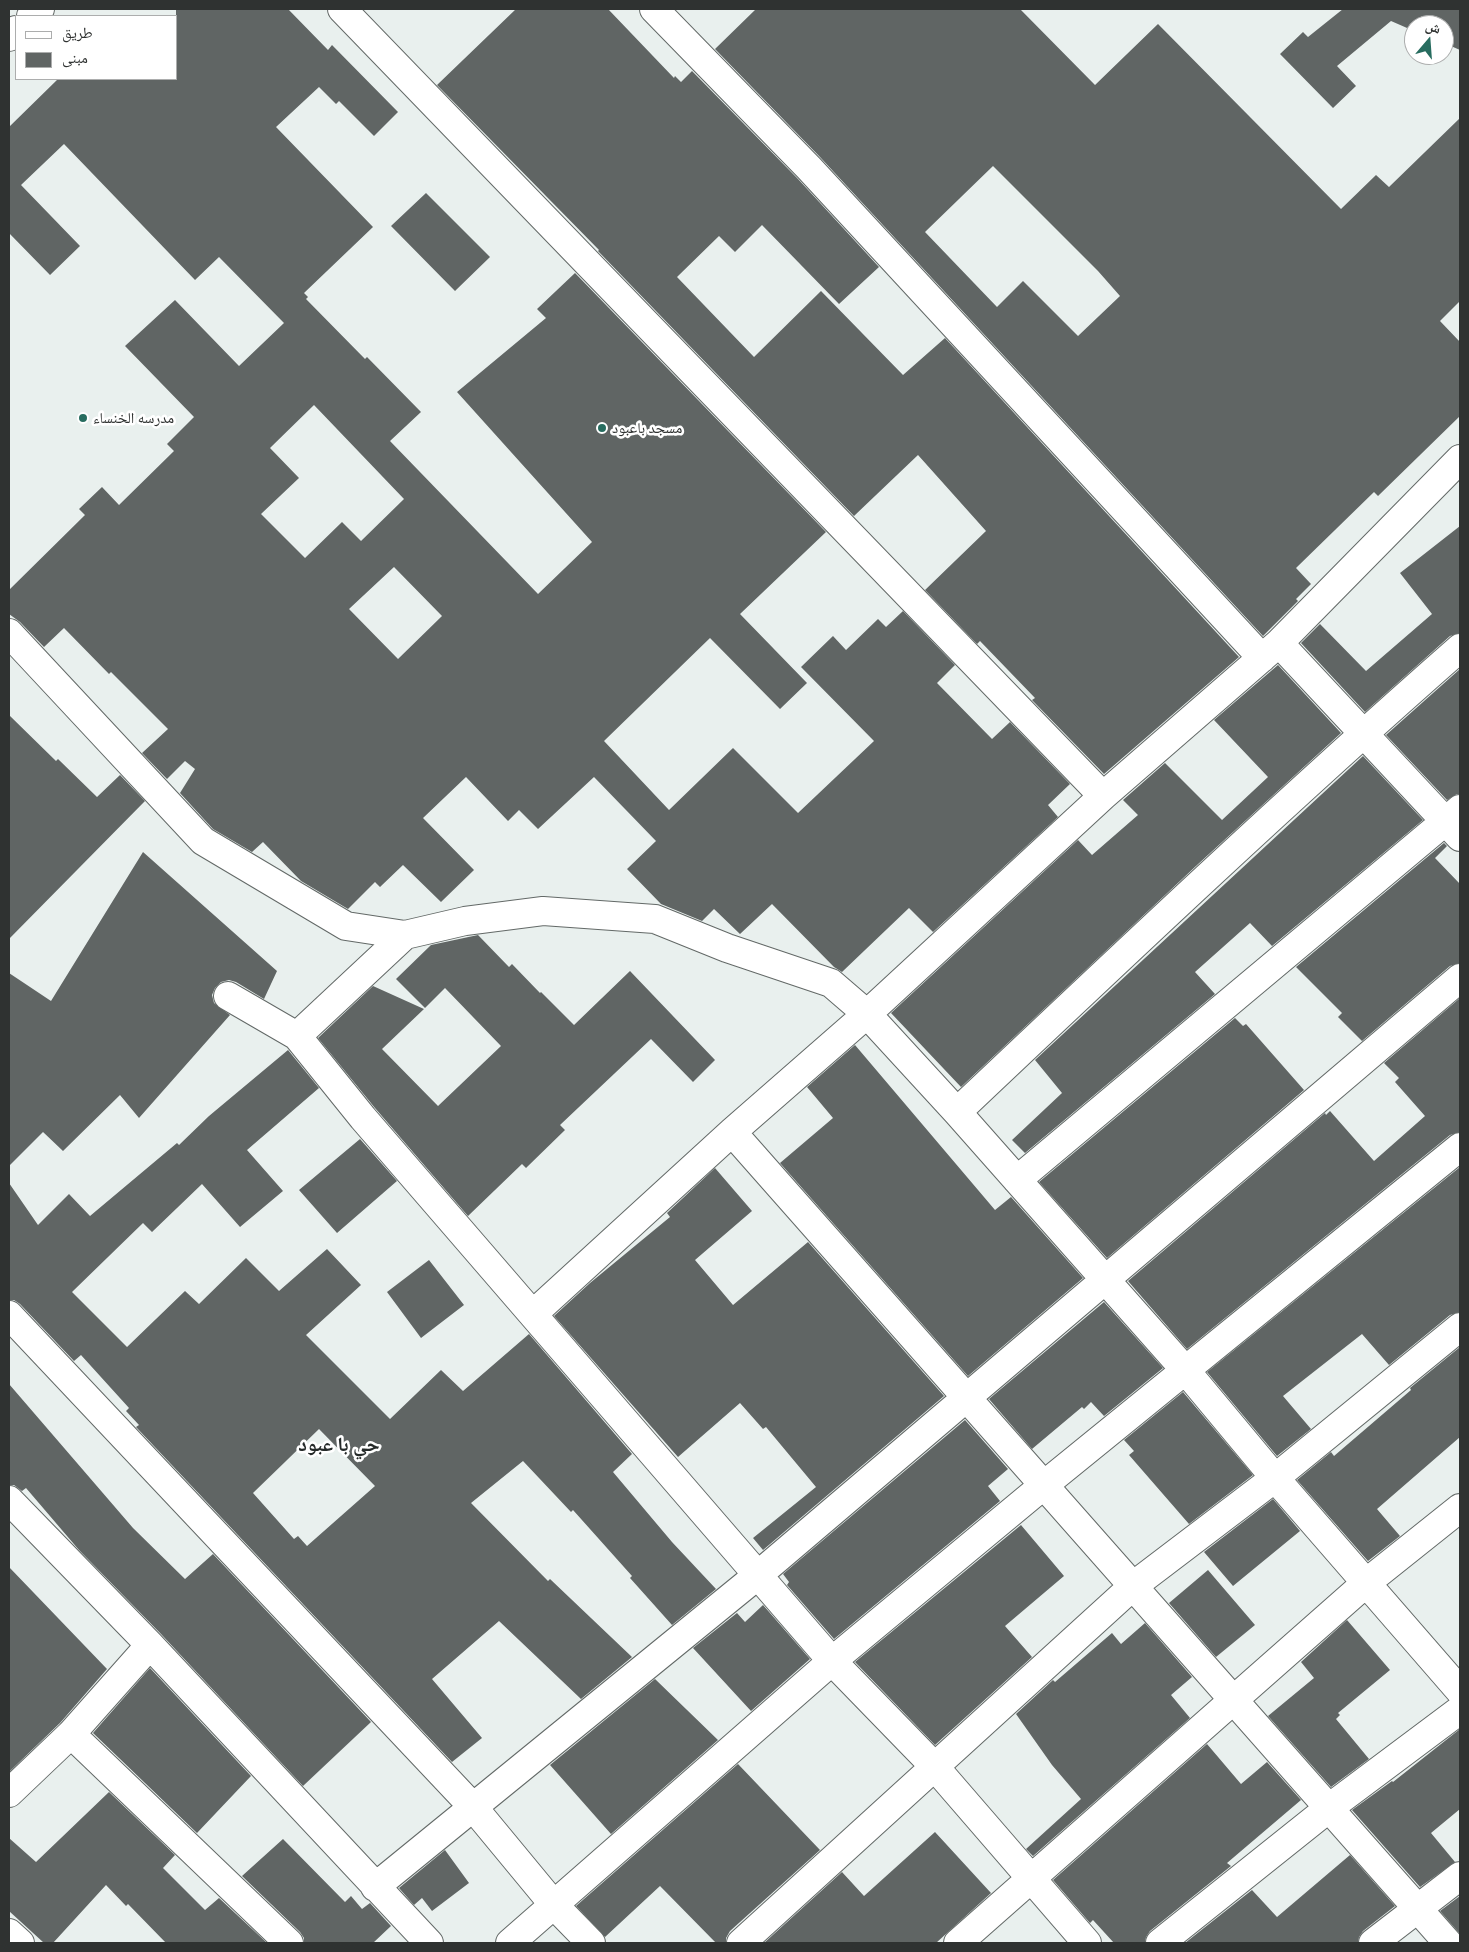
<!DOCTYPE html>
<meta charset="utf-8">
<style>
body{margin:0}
#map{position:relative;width:1469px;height:1952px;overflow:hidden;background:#e9f0ee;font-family:"Exo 2","Noto Naskh Arabic",sans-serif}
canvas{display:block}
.frame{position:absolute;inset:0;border:10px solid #2f3231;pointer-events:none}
.legend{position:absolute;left:15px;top:15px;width:162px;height:65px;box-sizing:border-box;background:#fff;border:1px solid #acadad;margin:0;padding:6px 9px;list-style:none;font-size:15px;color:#2f3231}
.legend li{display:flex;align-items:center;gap:10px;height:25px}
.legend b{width:25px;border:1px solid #acadad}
.north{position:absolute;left:1404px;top:15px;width:50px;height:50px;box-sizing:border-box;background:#fff;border:1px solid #acadad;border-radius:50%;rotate:18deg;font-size:14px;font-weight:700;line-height:20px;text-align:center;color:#2f3231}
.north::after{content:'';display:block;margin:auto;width:18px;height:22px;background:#276c5f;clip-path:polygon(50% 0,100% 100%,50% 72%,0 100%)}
</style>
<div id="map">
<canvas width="1469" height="1952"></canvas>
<div class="frame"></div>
<ul class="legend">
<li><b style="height:6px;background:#fff"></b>طريق</li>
<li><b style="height:14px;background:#606564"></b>مبنى</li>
</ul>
<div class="north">ش</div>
</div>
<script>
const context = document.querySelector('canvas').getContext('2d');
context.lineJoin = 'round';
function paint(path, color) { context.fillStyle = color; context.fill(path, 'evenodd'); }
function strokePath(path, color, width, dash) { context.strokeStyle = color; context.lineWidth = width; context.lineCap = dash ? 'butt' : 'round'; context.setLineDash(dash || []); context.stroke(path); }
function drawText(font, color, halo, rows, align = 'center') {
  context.font = font + ' "Exo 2","Noto Naskh Arabic",sans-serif'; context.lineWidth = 5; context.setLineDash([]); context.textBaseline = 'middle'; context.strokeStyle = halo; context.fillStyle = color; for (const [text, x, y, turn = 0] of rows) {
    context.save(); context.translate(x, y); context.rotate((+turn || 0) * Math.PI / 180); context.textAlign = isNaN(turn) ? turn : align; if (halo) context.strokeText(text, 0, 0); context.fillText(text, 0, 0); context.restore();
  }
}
paint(new Path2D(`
 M 176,9 L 288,9 L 328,50 L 332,45 L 398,112 L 374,136 L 339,101 L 336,104 L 319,87 L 276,127 L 373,227 L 304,293 L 308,297 L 306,299 L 365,359 L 367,357 L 421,412 L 390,441 L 538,594 L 592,542 L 457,392 L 546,318 L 537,309 L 575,273 L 826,532 L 740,614 L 807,683 L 780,709 L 710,638 L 604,741 L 669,810 L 733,748 L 798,813 L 874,741 L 801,667 L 833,636 L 846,650 L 878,619 L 886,627 L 903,611 L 955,665 L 937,683 L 992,739 L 1010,722 L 1070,784 L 1048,805 L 1058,817 L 933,932 L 909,908 L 842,972 L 834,967 L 772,904 L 740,934 L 714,909 L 702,921 L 661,904 L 627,869 L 656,841 L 594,777 L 538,829 L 519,810 L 508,821 L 466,777 L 423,818 L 474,870 L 441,902 L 403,865 L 380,887 L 375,882 L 348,909 L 301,881 L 263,842 L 252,852 L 213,829 L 180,793 L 195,769 L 185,761 L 167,779 L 142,753 L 168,729 L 111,672 L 109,674 L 64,628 L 44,647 L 20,622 L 9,614 L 9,590 L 85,515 L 79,509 L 102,487 L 119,505 L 174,451 L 167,444 L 194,417 L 125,346 L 175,300 L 239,366 L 284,323 L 219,257 L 195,280 L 64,144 L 21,185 L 80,246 L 50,275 L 9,233 L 9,127 L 58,79 L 176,79 ZM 314,405 L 404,499 L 361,541 L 342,522 L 305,558 L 261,514 L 299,478 L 270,448 ZM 394,567 L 442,616 L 398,659 L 349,609 Z
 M 516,9 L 608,9 L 674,78 L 675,76 L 681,82 L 692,71 L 798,179 L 879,267 L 839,304 L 762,225 L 735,252 L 719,236 L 677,277 L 754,357 L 821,291 L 903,375 L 945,338 L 1239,657 L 1104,774 L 1032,700 L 1035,698 L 980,641 L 977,644 L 925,590 L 986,531 L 918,455 L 854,516 L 598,251 L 599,250 L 437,85 Z
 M 756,9 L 1020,9 L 1095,85 L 1158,24 L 1341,209 L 1376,175 L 1389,187 L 1460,118 L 1460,301 L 1440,321 L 1460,342 L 1460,416 L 1378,496 L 1374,492 L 1296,568 L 1311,584 L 1296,599 L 1298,601 L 1263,636 L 820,157 L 715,49 ZM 993,166 L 1098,271 L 1120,296 L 1078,336 L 1023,281 L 997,307 L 925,232 Z
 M 1343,9 L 1460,9 L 1460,50 L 1444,43 L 1444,25 L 1414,25 L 1414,31 L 1391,21 L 1337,66 L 1356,86 L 1333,108 L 1280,54 L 1303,32 L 1308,37 Z
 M 426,193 L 490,257 L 455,291 L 391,226 Z
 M 1460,526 L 1460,633 L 1450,636 L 1365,712 L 1301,643 L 1320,624 L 1366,671 L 1432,614 L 1400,573 Z
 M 1278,665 L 1341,733 L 1196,866 L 961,1087 L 891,1013 L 1078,840 L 1092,855 L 1138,815 L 1123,800 L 1165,763 L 1222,820 L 1268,777 L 1214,720 Z
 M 1460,669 L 1460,794 L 1457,794 L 1447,800 L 1386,735 Z
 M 9,715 L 56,761 L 58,759 L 97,797 L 120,775 L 145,801 L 9,939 Z
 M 1363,756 L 1423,820 L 1272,946 L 1250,923 L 1195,972 L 1215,994 L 1025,1153 L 1012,1140 L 1062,1093 L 1035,1060 Z
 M 1444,843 L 1447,846 L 1435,858 L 1460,884 L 1460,963 L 1450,966 L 1362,1041 L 1338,1017 L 1342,1013 L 1296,967 Z
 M 143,852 L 277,971 L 264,999 L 236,982 L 229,980 L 221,982 L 215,988 L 212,995 L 214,1003 L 230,1015 L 139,1118 L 120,1095 L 63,1151 L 43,1132 L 9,1166 L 9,973 L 51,1001 Z
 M 478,935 L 509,967 L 512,964 L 540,993 L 541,992 L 574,1025 L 630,971 L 715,1060 L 693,1082 L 651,1039 L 560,1125 L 565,1130 L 526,1168 L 522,1164 L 468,1216 L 375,1108 L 318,1038 L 373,986 L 424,1009 L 382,1049 L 438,1106 L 501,1046 L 445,988 L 425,1008 L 396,979 L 431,945 Z
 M 1460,998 L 1460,1132 L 1450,1135 L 1187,1349 L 1128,1281 L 1325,1113 L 1326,1115 L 1330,1111 L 1374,1161 L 1425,1116 L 1395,1082 L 1399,1078 L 1384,1063 Z
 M 1235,1018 L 1243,1026 L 1246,1024 L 1304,1090 L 1107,1258 L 1039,1182 Z
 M 855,1045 L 995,1210 L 1011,1197 L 1083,1278 L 968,1376 L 780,1163 L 833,1118 L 807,1087 Z
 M 288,1050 L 319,1088 L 247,1150 L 283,1191 L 240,1227 L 202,1184 L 152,1232 L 143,1223 L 72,1292 L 127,1347 L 185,1291 L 199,1304 L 246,1258 L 279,1291 L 327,1249 L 361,1285 L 306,1335 L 390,1419 L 441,1370 L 463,1391 L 529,1334 L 632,1454 L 613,1472 L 672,1542 L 716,1589 L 672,1625 L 630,1578 L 632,1576 L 573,1510 L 571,1512 L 523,1461 L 471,1503 L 548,1581 L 550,1579 L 632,1657 L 581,1699 L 499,1621 L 432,1679 L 482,1738 L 452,1762 L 136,1427 L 139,1425 L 126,1411 L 129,1408 L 81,1355 L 74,1361 L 20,1304 L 14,1300 L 9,1300 L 9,1183 L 38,1225 L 69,1194 L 90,1216 L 177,1143 L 179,1145 L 209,1116 ZM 319,1429 L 375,1486 L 307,1546 L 298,1536 L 294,1539 L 253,1493 Z
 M 360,1139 L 397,1181 L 337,1233 L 299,1190 Z
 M 1460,1167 L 1460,1312 L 1450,1315 L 1389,1365 L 1362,1334 L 1283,1396 L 1311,1429 L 1277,1456 L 1207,1372 Z
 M 715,1168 L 752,1211 L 695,1260 L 733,1305 L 808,1242 L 944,1396 L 763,1550 L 753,1538 L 816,1487 L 766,1427 L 763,1429 L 740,1403 L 678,1457 L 554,1316 L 590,1283 L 670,1217 L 667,1213 Z
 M 429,1260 L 464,1305 L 421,1338 L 387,1292 Z
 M 1104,1302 L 1163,1368 L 1104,1416 L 1091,1402 L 1084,1409 L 1082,1407 L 1032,1449 L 989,1399 Z
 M 1460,1347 L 1460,1437 L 1377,1509 L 1400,1536 L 1368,1561 L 1297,1480 L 1331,1452 L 1334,1456 L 1411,1390 L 1410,1388 Z
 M 9,1384 L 133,1528 L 185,1579 L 213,1554 L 371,1722 L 303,1786 L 161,1634 L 79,1550 L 26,1488 L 22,1491 L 14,1485 L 9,1485 Z
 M 1183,1392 L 1253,1475 L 1189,1524 L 1129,1455 L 1134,1451 L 1124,1440 Z
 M 965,1420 L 1008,1469 L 988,1486 L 1000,1501 L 834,1639 L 787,1585 L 789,1582 L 783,1574 Z
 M 1273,1499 L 1300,1531 L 1233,1586 L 1204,1552 Z
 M 1021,1525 L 1064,1576 L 1005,1626 L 1032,1657 L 935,1745 L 855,1662 Z
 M 9,1567 L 107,1669 L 60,1723 L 9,1772 Z
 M 1208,1570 L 1255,1625 L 1216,1657 L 1169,1603 Z
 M 763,1605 L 810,1659 L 751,1711 L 693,1648 L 737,1613 L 745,1622 Z
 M 1347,1620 L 1390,1670 L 1338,1713 L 1340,1715 L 1336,1719 L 1369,1759 L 1331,1787 L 1268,1716 L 1314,1678 L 1301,1662 Z
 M 1145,1623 L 1192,1677 L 1171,1695 L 1190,1718 L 1033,1856 L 1026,1849 L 1081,1799 L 1052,1765 L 1016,1714 L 1053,1680 L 1055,1682 L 1112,1633 L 1121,1644 Z
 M 150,1668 L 251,1776 L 197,1833 L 93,1733 Z
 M 655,1679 L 718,1740 L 611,1834 L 550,1765 Z
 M 1460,1729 L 1460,1809 L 1431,1833 L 1455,1862 L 1420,1887 L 1352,1810 L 1392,1781 L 1393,1782 Z
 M 1207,1744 L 1241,1784 L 1267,1762 L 1301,1800 L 1227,1863 L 1231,1866 L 1150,1931 L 1146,1937 L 1145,1943 L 1114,1943 L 1093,1920 L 1090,1923 L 1053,1880 Z
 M 738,1764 L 820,1850 L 730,1931 L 726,1938 L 726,1943 L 716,1943 L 660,1886 L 605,1937 L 576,1906 Z
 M 109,1792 L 175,1855 L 163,1868 L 205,1910 L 219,1898 L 267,1943 L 166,1943 L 128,1904 L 126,1906 L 106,1885 L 53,1943 L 44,1943 L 9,1911 L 9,1838 L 36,1862 Z
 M 935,1832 L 991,1893 L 936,1943 L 764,1943 L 842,1872 L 864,1896 Z
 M 283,1839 L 345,1902 L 351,1896 L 362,1909 L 370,1903 L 391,1926 L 373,1943 L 304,1943 L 304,1938 L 300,1932 L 242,1876 Z
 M 445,1850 L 469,1883 L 432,1911 L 422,1898 L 414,1905 L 399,1888 Z
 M 1350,1855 L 1395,1906 L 1363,1931 L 1359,1937 L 1358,1943 L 1185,1943 L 1252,1890 L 1277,1917 Z
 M 1460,1896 L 1460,1934 L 1440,1911 Z`), '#606564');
const street = new Path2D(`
 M 342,9 L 1103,796
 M 654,9 L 809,168 L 1262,658
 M 31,16 L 40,9
 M 9,37 L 16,30
 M 9,633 L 203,841 L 346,926 L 405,935 L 465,921 L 543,911 L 655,919 L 727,948 L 831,983 L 867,1014 L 957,1112 L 1186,1371 L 1275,1478 L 1460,1691
 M 1279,643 L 1460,837
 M 228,996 L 297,1036 L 363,1118 L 832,1661 L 934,1766 L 1087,1943
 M 297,1036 L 405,935
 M 957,1112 C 1123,955 1288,799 1460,648
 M 732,1132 L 1448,1943
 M 1017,1180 L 1460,809
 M 533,1314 L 732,1132 L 867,1014 L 1103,796 L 1279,643 L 1460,459
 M 9,1315 L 473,1807 L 554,1905 L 591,1943
 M 9,1500 L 150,1645 L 429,1943
 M 71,1734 L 289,1943
 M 9,1793 L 71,1734 L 150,1645
 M 375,1887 L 758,1575 L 1460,978
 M 9,1933 L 20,1943
 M 510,1943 L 832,1661 L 1044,1485 L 1460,1147
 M 741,1943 L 1133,1586 L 1275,1478 L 1460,1327
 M 958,1943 L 1366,1583 L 1460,1508
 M 1160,1943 L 1329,1808 L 1460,1710
 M 1373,1943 L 1460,1876`);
strokePath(street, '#636967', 30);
strokePath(street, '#fff', 28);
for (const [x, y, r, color] of [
 [83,418,5,"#276c5f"],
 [602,428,5,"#276c5f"]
]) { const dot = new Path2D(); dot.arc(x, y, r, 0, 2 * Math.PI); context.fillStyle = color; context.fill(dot); strokePath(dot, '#fff', 2); }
drawText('15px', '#2f3231', '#fff', [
 ["مدرسه الخنساء",93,418],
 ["مسجد باعبود",612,428]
], 'left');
drawText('bold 20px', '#262b2a', '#fff', [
 ["حي با عبود",339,1444]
]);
</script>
